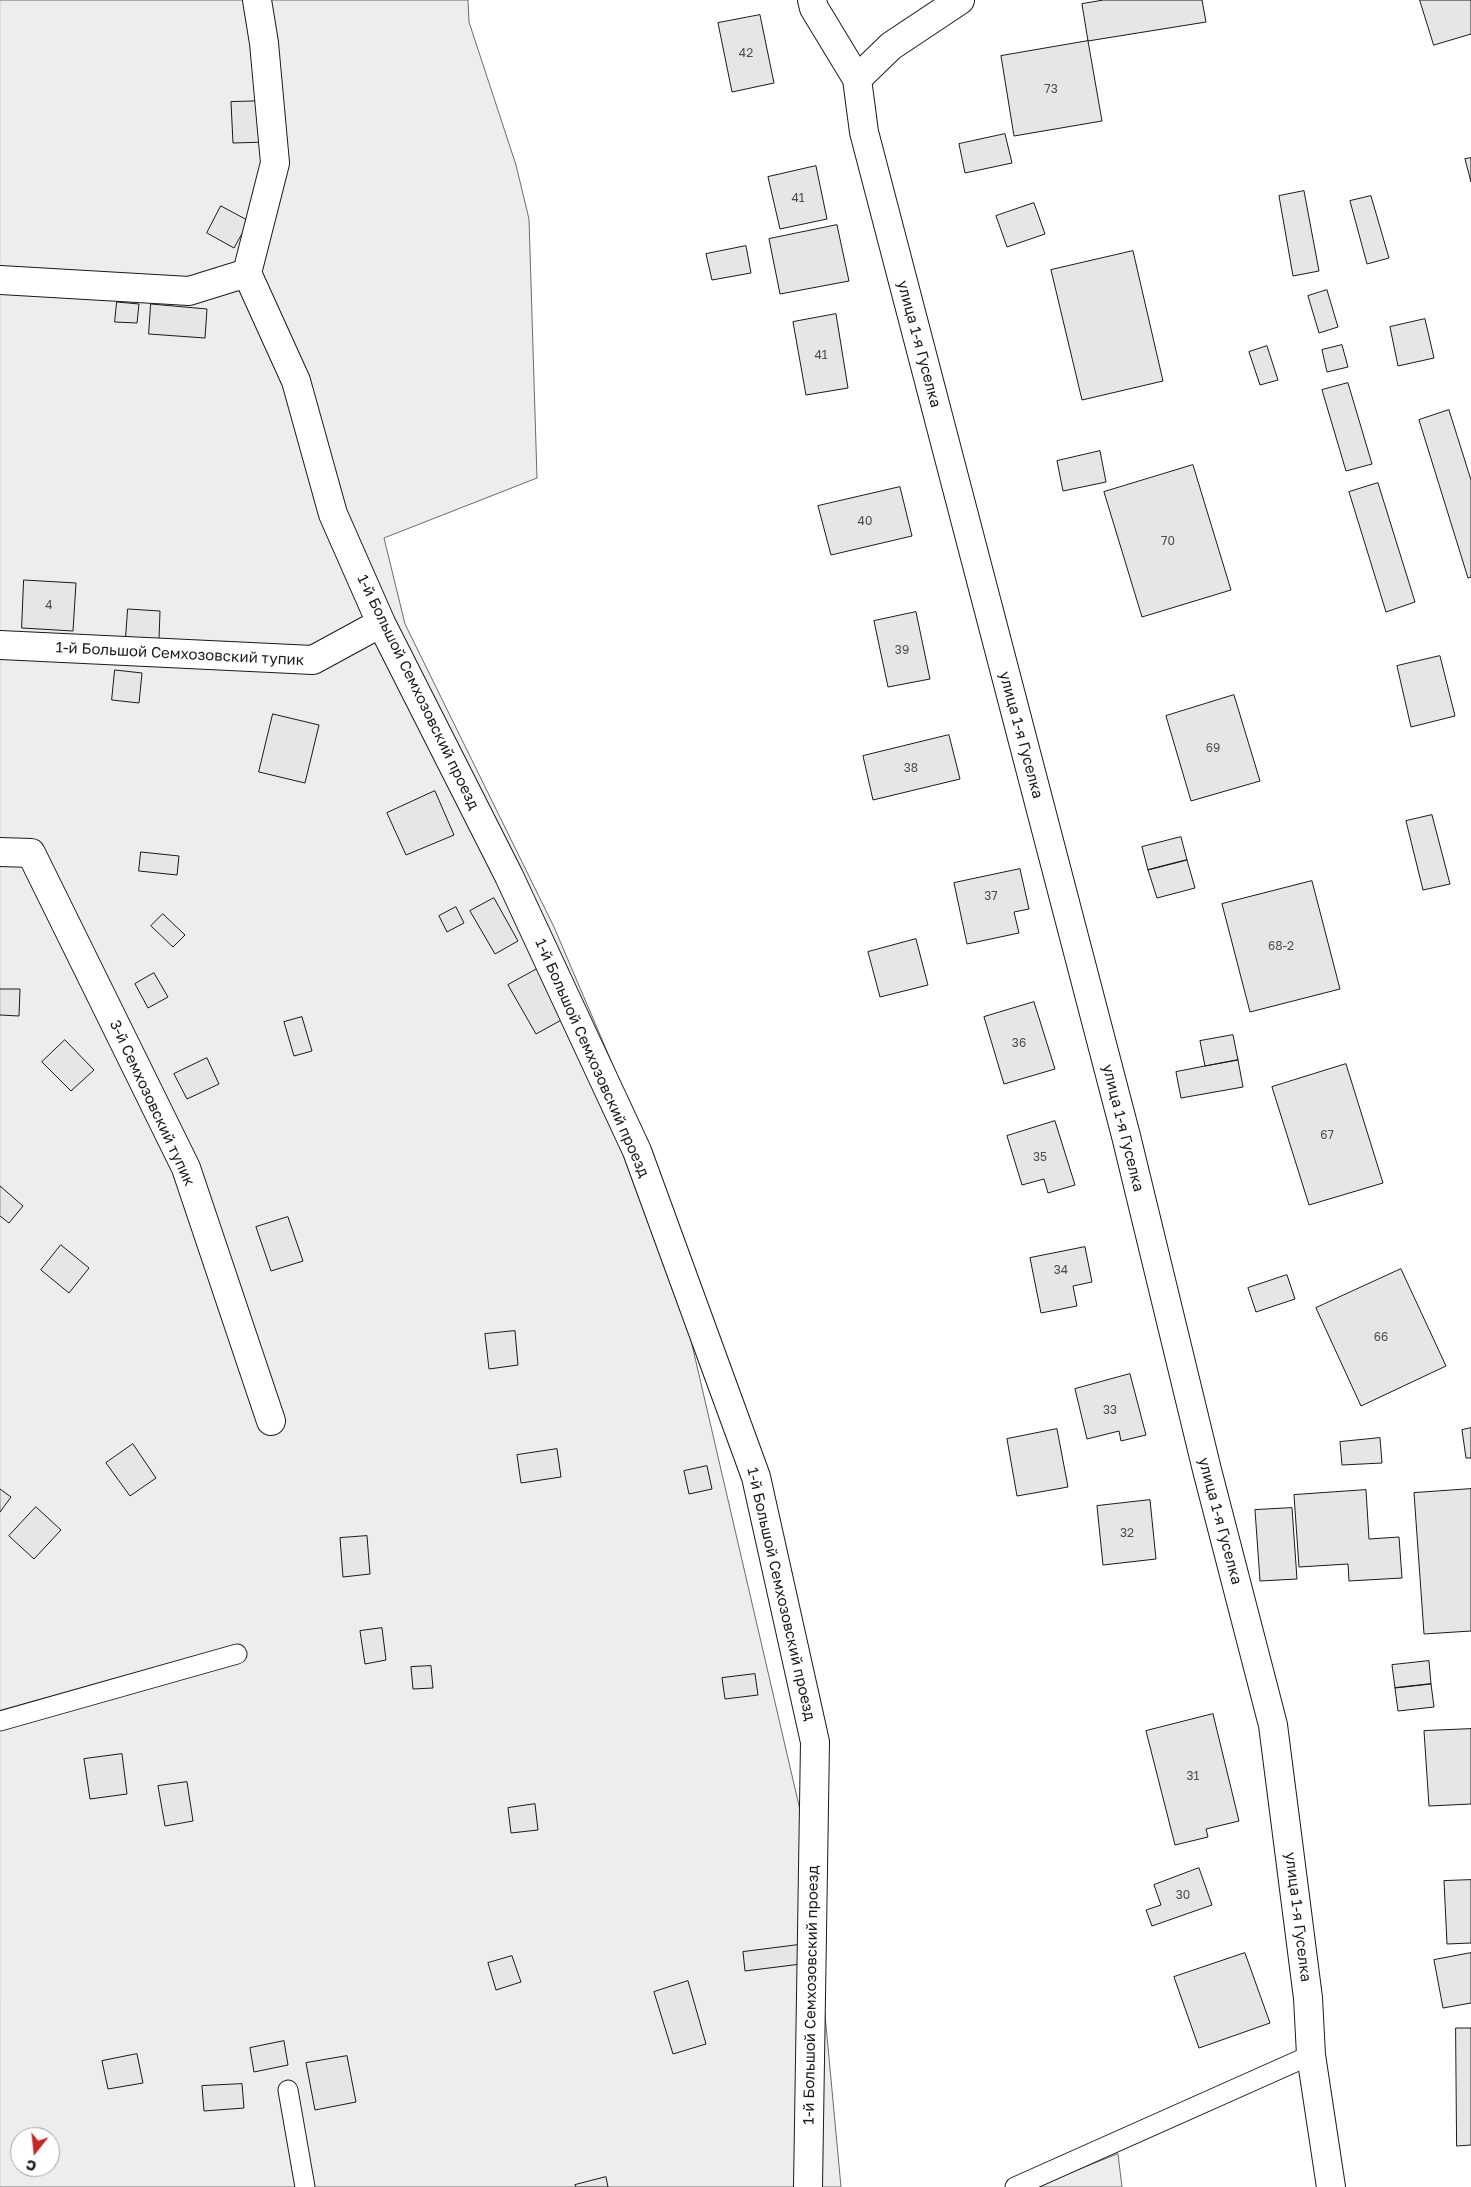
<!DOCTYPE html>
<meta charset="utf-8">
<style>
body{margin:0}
#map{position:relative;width:1471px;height:2187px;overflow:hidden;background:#fff;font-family:"Golos Text",sans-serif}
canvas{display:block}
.north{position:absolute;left:10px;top:2127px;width:50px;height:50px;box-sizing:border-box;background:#fff;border:1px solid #a3a3a3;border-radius:50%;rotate:196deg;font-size:14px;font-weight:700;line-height:20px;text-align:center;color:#1a1a1a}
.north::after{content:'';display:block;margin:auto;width:18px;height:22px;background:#c62828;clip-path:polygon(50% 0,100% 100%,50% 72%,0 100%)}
</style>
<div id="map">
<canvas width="1471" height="2187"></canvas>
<div class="north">С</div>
</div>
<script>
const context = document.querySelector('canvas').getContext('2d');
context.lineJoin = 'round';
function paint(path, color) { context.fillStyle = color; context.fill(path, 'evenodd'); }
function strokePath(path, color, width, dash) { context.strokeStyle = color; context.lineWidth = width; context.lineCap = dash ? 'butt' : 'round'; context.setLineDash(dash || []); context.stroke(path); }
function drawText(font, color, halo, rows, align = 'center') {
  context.font = font + ' "Golos Text",sans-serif'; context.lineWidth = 4; context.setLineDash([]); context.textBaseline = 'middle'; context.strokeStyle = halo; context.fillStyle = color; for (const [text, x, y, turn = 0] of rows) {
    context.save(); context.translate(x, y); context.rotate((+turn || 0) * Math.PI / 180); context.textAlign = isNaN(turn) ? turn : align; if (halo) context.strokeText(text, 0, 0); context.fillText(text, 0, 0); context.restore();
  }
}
const built = new Path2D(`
 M 0,0 L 468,0 L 469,22 L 516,165 L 529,219 L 537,478 L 384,538 L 405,624 L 554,927 L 644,1138 L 810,1853 L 841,2187 L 0,2187 ZM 20,2137 L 50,2137 L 50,2167 L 20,2167 Z
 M 1118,2154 L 1122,2187 L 1035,2187 Z`);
paint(built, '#ededed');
strokePath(built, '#6a6a6a', 1);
const building = new Path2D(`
 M 1104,0 L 1202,0 L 1206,22 L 1088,41 L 1082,4 Z
 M 1420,0 L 1471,0 L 1471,34 L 1434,45 Z
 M 760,15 L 774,83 L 732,92 L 718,23 Z
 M 1088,41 L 1102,121 L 1014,136 L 1001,56 Z
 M 267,101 L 268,142 L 233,143 L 231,102 Z
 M 1005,134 L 1012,163 L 965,173 L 959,144 Z
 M 1471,158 L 1471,182 L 1465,159 Z
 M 816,166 L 827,219 L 780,229 L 768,177 Z
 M 1304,191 L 1319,271 L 1293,276 L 1279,196 Z
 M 1371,196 L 1389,258 L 1367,264 L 1350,201 Z
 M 1034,203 L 1045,234 L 1007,247 L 996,216 Z
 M 221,206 L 249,221 L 234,248 L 207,233 Z
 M 837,225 L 849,281 L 780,294 L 769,239 Z
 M 746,246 L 751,273 L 712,280 L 706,254 Z
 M 1133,251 L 1163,381 L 1082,400 L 1051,270 Z
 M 1327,290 L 1338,327 L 1319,333 L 1308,296 Z
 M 117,302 L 139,304 L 137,323 L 115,322 Z
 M 151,304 L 207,309 L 205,338 L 149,334 Z
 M 836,314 L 848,388 L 806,395 L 793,322 Z
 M 1425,319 L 1434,358 L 1398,366 L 1390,327 Z
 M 1342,345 L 1348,367 L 1327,372 L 1322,350 Z
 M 1267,346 L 1278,380 L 1260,385 L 1249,352 Z
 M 1348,383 L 1372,464 L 1346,471 L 1322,390 Z
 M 1449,410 L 1471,480 L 1471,577 L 1468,578 L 1419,420 Z
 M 1100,451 L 1106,482 L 1063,491 L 1057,461 Z
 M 1193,465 L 1231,590 L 1142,617 L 1104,492 Z
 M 1378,483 L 1415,602 L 1386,612 L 1349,492 Z
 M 900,487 L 912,536 L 831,555 L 818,506 Z
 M 24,580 L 76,583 L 73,631 L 22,628 Z
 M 128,609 L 160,611 L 159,639 L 126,637 Z
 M 916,612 L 930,679 L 888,687 L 874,621 Z
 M 1440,656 L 1455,716 L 1411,727 L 1397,666 Z
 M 115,670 L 142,673 L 139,703 L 112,700 Z
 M 1234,695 L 1260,781 L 1191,801 L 1166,716 Z
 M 273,714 L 319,725 L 305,783 L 259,772 Z
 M 949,735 L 960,779 L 873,800 L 863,756 Z
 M 435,791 L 454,835 L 406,855 L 387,813 Z
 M 1432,815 L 1450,884 L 1423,890 L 1406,821 Z
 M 1181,837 L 1187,860 L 1148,870 L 1142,847 Z
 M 141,852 L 179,856 L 177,875 L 139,871 Z
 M 1187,860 L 1195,888 L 1157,898 L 1148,870 Z
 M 1020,869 L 1029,909 L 1014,912 L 1019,933 L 967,944 L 954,883 Z
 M 1312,881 L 1340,989 L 1250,1012 L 1222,904 Z
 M 494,898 L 518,941 L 495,954 L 470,911 Z
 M 456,907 L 464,923 L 447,932 L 439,916 Z
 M 163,914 L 185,935 L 173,947 L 151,926 Z
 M 916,939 L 928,985 L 880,997 L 868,952 Z
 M 537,969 L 565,1018 L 536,1034 L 508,985 Z
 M 154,973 L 168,997 L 148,1008 L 135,984 Z
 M 0,989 L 20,989 L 19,1016 L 0,1015 Z
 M 1034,1002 L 1055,1069 L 1004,1084 L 984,1017 Z
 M 302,1017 L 312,1051 L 294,1056 L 284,1022 Z
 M 1233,1035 L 1238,1060 L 1205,1066 L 1200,1041 Z
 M 65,1040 L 94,1070 L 71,1091 L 42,1062 Z
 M 207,1058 L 219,1084 L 187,1099 L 174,1074 Z
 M 1238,1060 L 1243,1087 L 1181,1098 L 1176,1072 Z
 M 1346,1064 L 1383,1183 L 1309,1205 L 1272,1087 Z
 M 1055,1121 L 1075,1185 L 1048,1193 L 1044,1179 L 1022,1185 L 1007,1136 Z
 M 0,1186 L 23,1206 L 9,1223 L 0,1216 Z
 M 288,1217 L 303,1261 L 271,1271 L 256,1227 Z
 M 61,1245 L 89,1268 L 69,1293 L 41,1270 Z
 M 1085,1247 L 1092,1282 L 1073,1286 L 1077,1306 L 1041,1313 L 1030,1258 Z
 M 1401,1269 L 1446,1366 L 1361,1406 L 1316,1308 Z
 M 1287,1275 L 1295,1299 L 1256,1312 L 1248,1288 Z
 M 515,1331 L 518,1365 L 489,1369 L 485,1334 Z
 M 1130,1374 L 1146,1435 L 1121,1441 L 1119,1431 L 1087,1439 L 1075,1389 Z
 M 1471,1428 L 1471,1458 L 1466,1458 L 1462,1430 Z
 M 1057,1429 L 1068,1487 L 1017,1496 L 1007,1439 Z
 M 1380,1438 L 1382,1463 L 1342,1465 L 1340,1442 Z
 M 133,1444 L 156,1478 L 130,1496 L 106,1463 Z
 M 557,1449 L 561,1477 L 521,1483 L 517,1455 Z
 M 707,1466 L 712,1489 L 689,1494 L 684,1471 Z
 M 0,1489 L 11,1497 L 0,1512 Z
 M 1471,1489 L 1471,1631 L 1424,1634 L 1414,1493 Z
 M 1366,1490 L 1369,1539 L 1399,1537 L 1402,1578 L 1349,1581 L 1348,1564 L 1299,1567 L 1294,1495 Z
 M 1150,1500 L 1156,1559 L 1103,1565 L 1097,1506 Z
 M 36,1507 L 61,1530 L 34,1559 L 9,1536 Z
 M 1292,1508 L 1297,1579 L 1260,1581 L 1255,1510 Z
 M 367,1536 L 370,1574 L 343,1577 L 340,1538 Z
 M 382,1628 L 386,1660 L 365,1664 L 360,1631 Z
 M 1429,1661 L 1431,1684 L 1395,1688 L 1392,1665 Z
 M 431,1666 L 433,1688 L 413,1689 L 411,1667 Z
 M 755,1674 L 758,1695 L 725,1699 L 722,1678 Z
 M 1431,1684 L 1434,1707 L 1398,1711 L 1395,1688 Z
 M 1213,1714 L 1239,1821 L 1206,1829 L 1208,1837 L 1175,1845 L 1146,1731 Z
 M 1471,1729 L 1471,1804 L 1429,1806 L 1424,1731 Z
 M 122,1754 L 127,1794 L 90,1799 L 84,1759 Z
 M 187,1782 L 193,1821 L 165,1826 L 158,1786 Z
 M 535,1804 L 538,1830 L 511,1833 L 508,1808 Z
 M 1199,1868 L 1212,1905 L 1152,1926 L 1146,1910 L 1161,1905 L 1154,1885 Z
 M 1471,1880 L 1471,1943 L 1447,1944 L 1444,1881 Z
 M 798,1945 L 801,1964 L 745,1971 L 743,1952 Z
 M 1245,1953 L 1270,2023 L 1199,2048 L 1174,1977 Z
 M 1471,1953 L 1471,2003 L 1443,2008 L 1434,1960 Z
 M 512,1956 L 521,1982 L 496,1990 L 488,1963 Z
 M 688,1981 L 706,2044 L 673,2054 L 654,1992 Z
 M 1456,2028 L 1471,2028 L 1471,2145 L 1457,2146 Z
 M 284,2041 L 288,2065 L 254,2072 L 250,2048 Z
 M 137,2054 L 143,2083 L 108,2089 L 102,2061 Z
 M 347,2056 L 356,2102 L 315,2110 L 306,2063 Z
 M 242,2084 L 244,2108 L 204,2111 L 202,2086 Z
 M 606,2177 L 608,2187 L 576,2187 L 575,2185 Z`);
paint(building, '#e6e6e6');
strokePath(building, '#1a1a1a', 1);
const service = new Path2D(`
 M 0,1721 L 237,1654
 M 288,2090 L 305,2187
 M 1015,2187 L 1311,2055`);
const minor = new Path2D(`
 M 257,0 L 264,43 L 275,163 L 247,273 L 296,381 L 333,514 L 381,623 L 509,876 L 637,1151 L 756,1477 L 815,1742 L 808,2187
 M 812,0 L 814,8 L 857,79 L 864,132 L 1126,1136 L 1207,1470 L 1273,1725 L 1308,1998 L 1311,2055 L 1331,2187
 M 857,79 L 891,46 L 960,0
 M 0,280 L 189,291 L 247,273
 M 0,645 L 313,660 L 381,623
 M 0,852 L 31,853 L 186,1168 L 271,1421`);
strokePath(service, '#1a1a1a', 21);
strokePath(minor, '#1a1a1a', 30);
strokePath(service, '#fff', 19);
strokePath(minor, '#fff', 28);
drawText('12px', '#4d4d4d', null, [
 ["42",746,53],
 ["73",1051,89],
 ["41",798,198],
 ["41",821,355],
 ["40",865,521],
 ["70",1168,541],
 ["4",49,605],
 ["39",902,650],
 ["69",1213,748],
 ["38",911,768],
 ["37",991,896],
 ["68-2",1281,946],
 ["36",1019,1043],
 ["67",1327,1135],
 ["35",1040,1157],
 ["34",1061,1270],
 ["66",1381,1337],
 ["33",1110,1410],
 ["32",1127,1533],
 ["31",1193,1776],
 ["30",1183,1895]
]);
drawText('15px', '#1a1a1a', '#fff', [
 ["улица 1-я Гуселка",919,344,75],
 ["1-й Большой Семхозовский тупик",180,654,3],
 ["1-й Большой Семхозовский проезд",418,692,64],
 ["улица 1-я Гуселка",1021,735,75],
 ["1-й Большой Семхозовский проезд",592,1058,66],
 ["3-й Семхозовский тупик",152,1103,65],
 ["улица 1-я Гуселка",1123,1128,76],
 ["улица 1-я Гуселка",1220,1521,75],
 ["1-й Большой Семхозовский проезд",781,1594,77],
 ["улица 1-я Гуселка",1298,1917,83],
 ["1-й Большой Семхозовский проезд",811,1995,-89]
]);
</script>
